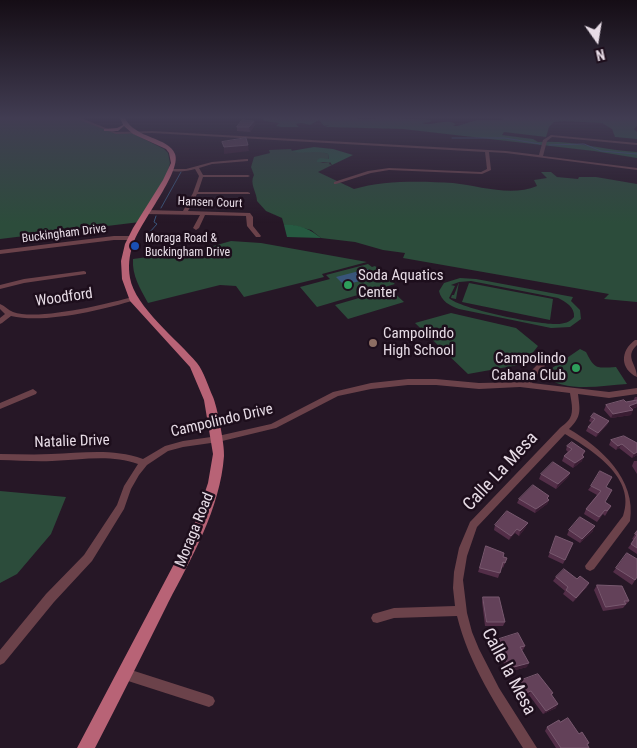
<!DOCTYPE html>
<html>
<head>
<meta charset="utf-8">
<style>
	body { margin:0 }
	#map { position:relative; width:637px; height:748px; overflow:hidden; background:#261726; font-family:"Roboto Condensed",sans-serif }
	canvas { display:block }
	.north { position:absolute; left:572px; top:15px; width:50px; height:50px; -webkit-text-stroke:4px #1d0e1c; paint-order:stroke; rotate:167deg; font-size:14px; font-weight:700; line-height:20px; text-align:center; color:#e7dce6 }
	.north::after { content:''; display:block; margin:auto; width:18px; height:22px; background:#e7dce6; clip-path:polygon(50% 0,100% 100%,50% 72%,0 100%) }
</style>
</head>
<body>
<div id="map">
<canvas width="637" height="748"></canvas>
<div class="north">N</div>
</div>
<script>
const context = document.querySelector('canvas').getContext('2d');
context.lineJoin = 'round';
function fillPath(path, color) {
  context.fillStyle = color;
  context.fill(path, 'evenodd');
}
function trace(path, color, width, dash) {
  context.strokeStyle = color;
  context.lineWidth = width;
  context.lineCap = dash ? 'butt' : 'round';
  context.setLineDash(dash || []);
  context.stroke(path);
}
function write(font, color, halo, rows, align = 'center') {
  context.font = font + ' "Roboto Condensed",sans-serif';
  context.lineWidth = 5;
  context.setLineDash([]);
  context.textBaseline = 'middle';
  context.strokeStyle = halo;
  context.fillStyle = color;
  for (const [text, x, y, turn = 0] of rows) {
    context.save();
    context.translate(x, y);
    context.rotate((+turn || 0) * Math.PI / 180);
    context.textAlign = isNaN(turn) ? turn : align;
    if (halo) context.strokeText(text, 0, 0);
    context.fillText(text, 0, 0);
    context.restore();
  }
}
const green = new Path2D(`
	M0,118H77L112,132L132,133L164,149L168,153L170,163L165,181L140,222L0,239Z
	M291,149L292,151L323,152L328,154L329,160L320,163L330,162L329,164L332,165L318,172L354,189C383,180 423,181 453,183C480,186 511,197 537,186L534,180L547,178L541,172H551L557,177L578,179L579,177H596L637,184V302L604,299L609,294L403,258L405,253L383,250L355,242L321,238L311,230L291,225H284L282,218L266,211L257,201C257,192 249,184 254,175L251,167L254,157L270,153L269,150Z
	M231,241L261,243L367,262L322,274L324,277L244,297L236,286L220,285L148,303C140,288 132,276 133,259L199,250Z
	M368,264L372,267L375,266L395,284L317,307L300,287L330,279L326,275Z
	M460,278L476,279L573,297L571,301L580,310L581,319L570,327L551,328L459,309C450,306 441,301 439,291L444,283ZM471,281L558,298C566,302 575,307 574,317C570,322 564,324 557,324C540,325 460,309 449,298L455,286L451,285L459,282L454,295H452L451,298L456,299L459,282Z
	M469,283L553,299L550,320L462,302Z
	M390,289L404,302L348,319L335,305Z
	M451,313L516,328L538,346L524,364L468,374L415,323Z
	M580,349L586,352C595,370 597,368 616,367L627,384C600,386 564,393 542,375Z
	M0,491L66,497L51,534L17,574L0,583Z`);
const forest = new Path2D(`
	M262,118H355C366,121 374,118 382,118C399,118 415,119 432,120L430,122L422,123C433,127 445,118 456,124L453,126H457L477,120H503L502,118H637V126L634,129L637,132V139L615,137L612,129L602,123L564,121L554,122L549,127L546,137L504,132L502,135L533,139L538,142C573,140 603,150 637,152V158L594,151L403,129L325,127L329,125L324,126L319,120L310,125L302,123L296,124L299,127H323H281L276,126L279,123L264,121Z
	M314,147L333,149L353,155L332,165L330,162H317V160L320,158L329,159L328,154C316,149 303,155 291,151Z
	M284,225C299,224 309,229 321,238L287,237Z`);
const water = new Path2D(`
	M367,269L376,277L344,285L336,277Z`);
const stream = new Path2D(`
	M452,138H505L540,144
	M549,145L584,144L601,151L637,154
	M161,208L181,172
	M149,233L157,224L154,222L156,216`);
const minor = new Path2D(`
	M75,118H81L116,132L152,131L506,151L539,155L543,140L551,135L637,143V145L552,137L547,141L543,156L637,168V170L506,153L489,152L491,170L482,174L389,170L371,173L336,184H334V182L368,171L389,168L481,172L487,169L485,152L152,133L116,134Z
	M246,159H248V161L212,164L199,168L203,175H248L250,176L248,177H203L198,192H248L250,193V194H197L188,211L250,213L253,217V226L261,236L260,237H256L247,226L246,216L205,215L199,228L196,230L193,228L200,215L146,214L143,212L146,210L183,211L193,193L199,176L195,169C187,171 177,173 169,170V169H186L212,162Z
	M114,236H130L133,238L130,240H114L0,254V250Z
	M84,271L86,272V274L24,283L0,289V285L24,279Z
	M133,297L136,299L135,300C102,310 44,324 11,316L2,323L0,324V318L5,314L0,309V304C5,306 8,310 13,312C38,321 106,304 133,297Z
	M635,340H637V345C624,357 637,364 637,377C620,369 620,351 635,340Z
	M538,364H544L545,366L534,378L532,383L609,392L637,388V394L609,398L578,394C580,411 582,416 569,429C600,447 637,479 630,521L594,569L590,571L586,569L585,566L623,516C637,478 592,450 565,434L477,527L467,556L463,580L467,613L472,632L479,649L499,688L537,748H523C497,706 469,665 457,616L394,618L377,623L373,622L371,618L373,614L394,608L455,606L453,588L454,572L459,548L470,522L559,429C562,426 568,422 570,418C574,411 571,400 570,393L520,387L479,389L436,385H408L371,389L338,396L276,428L218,442L183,447L168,451L147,465L139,475L131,489L124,509L92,561L54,602L4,663L0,665V650L46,594L84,555L117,505L124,486L138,464C110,454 81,460 52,461C34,462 17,460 0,460V454C17,454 34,455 51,454C83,453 112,448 143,459L165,446L183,441L218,436L271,424L333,392L371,383L408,379H436L479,383L525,382L527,375Z
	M33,389L37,392L36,394L0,409V403Z
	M125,668L209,695L213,697L215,701L213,705L209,707L125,680L121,678L119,674L121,670Z`);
const major = new Path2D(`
	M120,118H125C135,139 169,137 175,154C182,172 139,223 133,245C129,255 128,267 130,278C135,307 178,340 197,363C204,372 208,386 213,397C217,406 225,446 224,456C220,509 192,557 168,603C144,651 120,700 95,748H77L193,528L208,483L213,454L204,400L190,367L130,301L122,279L121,261L125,244L133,228L163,180L171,163L169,153L166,149L133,134L124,126L118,131H104V129L117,128L123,125Z`);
const wall = new Path2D(`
	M254,121L255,125L250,132L237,131V127Z
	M635,397H637V407L632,409L631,415L611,418L604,410L606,405L633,401Z
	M591,417L609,421L607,425L596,437L586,431L588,427L592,423L589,421Z
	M611,440L637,443V455L632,458L619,448L616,450L609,445Z
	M567,446L583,456L582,461L573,468L562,461L564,456L568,452L566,450Z
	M634,461H637V474L632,466Z
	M570,473L568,477L556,489L539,479L541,474Z
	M591,486L606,487L605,502L611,506L605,516L603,514L597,522L584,514L586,509L597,495L588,490Z
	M519,499H548L549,500L547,504L535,513L517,503Z
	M495,525L526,527L519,536L515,533L509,540L494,530Z
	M569,530L593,531L580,543L567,535Z
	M637,531V554L628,548L634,540L632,539Z
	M556,536L573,543L563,564L548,557Z
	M486,546L507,558L503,568L502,567L498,578L478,572Z
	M616,568L637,577L632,585L613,572Z
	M556,577L587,587L573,602L563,594L565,591L553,581Z
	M597,585L629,601L623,608L603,611L594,590Z
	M483,597L505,622L503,626H485L482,602Z
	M496,640L525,646L523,650H522L527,667L508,672L494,644Z
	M519,681L553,693L552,695L556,708L543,714L529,695L524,697L519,692L516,685Z
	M560,722L579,734L589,743L587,745L589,748H556L545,731L547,727Z`);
const shadedWall = new Path2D(`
	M254,121L255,125L250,132L249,127Z
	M248,145L249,151L224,154V147Z
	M637,403V407L627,410L629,406Z
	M633,410L631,415L611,418L613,414Z
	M609,421L607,425L596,437L598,433Z
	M622,444L619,448L616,450L618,446Z
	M585,451L582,461L573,468L575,463Z
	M637,452V455L632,458L634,454Z
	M570,473L568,477L556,489L558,484Z
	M549,496L547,501L549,500L547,504L535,513L536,509Z
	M528,523L526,527L519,536L520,531Z
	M595,526L593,531L580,543L582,539Z
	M517,529L515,533L509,540L511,536Z
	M589,583L587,587L573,602L576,598Z
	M529,663L527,667L508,672L510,668Z
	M531,691L529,695L524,697L526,693Z
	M558,704L556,708L543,714L546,711Z`);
const building = new Path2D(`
	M242,120L254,121L249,127H237Z
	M246,138L248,145L224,147L222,142Z
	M624,400L626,402L637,400V403L629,406L633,410L613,414L606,405Z
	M594,413L609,421L598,433L588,427L595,419L591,417Z
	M624,436L637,443V452L634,454L622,444L618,446L611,440Z
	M572,442L585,451L582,455L584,457L575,463L564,456L572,449L567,446Z
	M553,462L570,473L558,484L541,474Z
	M600,471L612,477L606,487L612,490L605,502L611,506L607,511L605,510L599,517L586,509L601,491L591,486Z
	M533,485L549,496L547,498L549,500L536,509L519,499Z
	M507,511L528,523L520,531L517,529L511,536L495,525Z
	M580,517L595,526L582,539L569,530Z
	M637,531V548L631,544L637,535L635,534Z
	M556,536L573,543L565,560L550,553Z
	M486,546L504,553L503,557L507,558L505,563L503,562L500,573L480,568Z
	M627,553L637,559V577L635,580L616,568Z
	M564,569L577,579L580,576L589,583L576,598L566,590L568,587L556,577Z
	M597,585L622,586L629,601H624L626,604L606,607Z
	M483,597H499L505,622H487Z
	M518,633L525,646L520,647L529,663L510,668L496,640Z
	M538,674L553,693L551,694L558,704L546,711L531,691L526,693L521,688L519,681Z
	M568,718L579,734L582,732L589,743L587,744L589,748H561L547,727L559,720L560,722Z`);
const markers = [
	[135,246,5,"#1a4fb4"],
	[348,285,5,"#2e9e5b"],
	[373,343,5,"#8d6e63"],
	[576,368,5,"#2e9e5b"]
];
const farStreetnames = [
	["Hansen Court",210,203,2],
	["Buckingham Drive",64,234,-7]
];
const farPoinames = [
	["Moraga Road &",145,239],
	["Buckingham Drive",145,253]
];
const poiNames = [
	["Soda Aquatics",358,276],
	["Center",358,293],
	["Campolindo",383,334],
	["High School",383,351],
	["Campolindo",566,359,"right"],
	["Cabana Club",566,376,"right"]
];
const streetNames = [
	["Woodford",64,298,-8],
	["Campolindo Drive",222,421,-13],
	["Natalie Drive",72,442,-2],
	["Moraga Road",195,530,-68]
];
const nearStreetnames = [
	["Calle La Mesa",501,472,-47],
	["Calle la Mesa",508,672,62]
];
fillPath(green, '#2c4c3b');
fillPath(forest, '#265a41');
fillPath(water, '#39557a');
trace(stream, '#39557a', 1);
fillPath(minor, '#6b424a');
fillPath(major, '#b86376');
fillPath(wall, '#532e48');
fillPath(shadedWall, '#3a1d33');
fillPath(building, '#634159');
trace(building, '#78596f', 1);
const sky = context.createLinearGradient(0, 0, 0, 223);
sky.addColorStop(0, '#150d15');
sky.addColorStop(0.53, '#413c52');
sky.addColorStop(1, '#413c5200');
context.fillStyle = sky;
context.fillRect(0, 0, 637, 223);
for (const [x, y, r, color] of markers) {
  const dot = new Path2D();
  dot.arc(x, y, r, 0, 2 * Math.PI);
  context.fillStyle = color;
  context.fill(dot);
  trace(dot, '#1d0e1c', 2);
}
write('12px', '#e7dce6', '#1d0e1c', farStreetnames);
write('12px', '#e7dce6', '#1d0e1c', farPoinames, 'left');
write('15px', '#e7dce6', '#1d0e1c', poiNames, 'left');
write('15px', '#e7dce6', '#1d0e1c', streetNames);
write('18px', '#e7dce6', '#1d0e1c', nearStreetnames);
</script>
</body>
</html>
